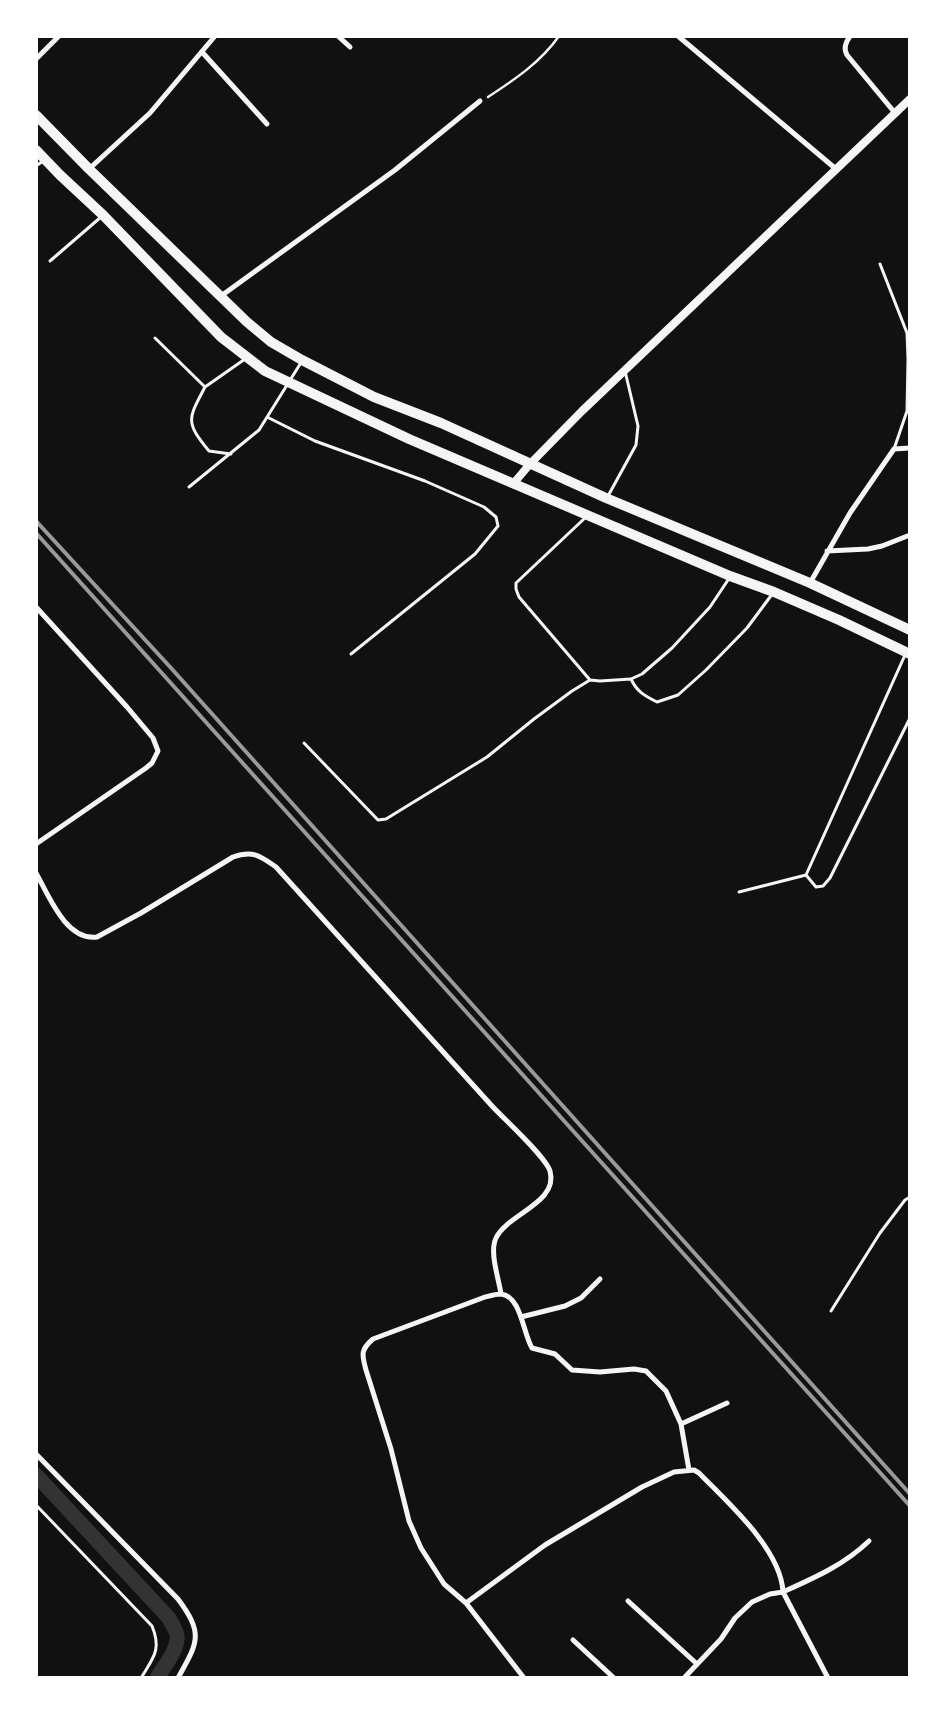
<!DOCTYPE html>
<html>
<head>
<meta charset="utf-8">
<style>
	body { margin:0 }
	#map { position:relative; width:946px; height:1714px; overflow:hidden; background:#111; font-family:"Nunito Sans",sans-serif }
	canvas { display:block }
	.frame { position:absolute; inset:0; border:38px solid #fff; pointer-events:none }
</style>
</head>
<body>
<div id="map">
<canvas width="946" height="1714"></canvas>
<div class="frame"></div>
</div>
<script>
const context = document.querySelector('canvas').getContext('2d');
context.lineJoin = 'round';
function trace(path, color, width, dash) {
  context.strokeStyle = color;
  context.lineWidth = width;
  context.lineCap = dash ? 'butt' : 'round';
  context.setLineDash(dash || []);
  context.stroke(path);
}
const canal = new Path2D(`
	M36,1475L168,1617C171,1622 176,1629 177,1635C179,1649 164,1666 157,1678`);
const path = new Path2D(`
	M488,97C514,80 541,62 559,36`);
const service = new Path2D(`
	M36,166L43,161
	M50,261L101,217
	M880,264L907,333L908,359L907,411
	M155,338L205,387L245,359
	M205,387C188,419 185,422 209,451L231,454
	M267,417L315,441L425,481L484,507L496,517L498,526L475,554L351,654
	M894,449L907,411L910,408
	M189,487L259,430L302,361
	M608,496L636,445L638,426L625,371
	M586,517L516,583V589L519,597L590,680
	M631,679C637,692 645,696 657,702L678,695L706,670L747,628L773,593
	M304,743L378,820L386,819L487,757L534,719L572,691L590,680L600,681L631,679L642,674L672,648L710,607L730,577
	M806,875L905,655
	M806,875L816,887L823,886L830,878L910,718
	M739,892L806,875
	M831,1311L880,1233L905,1200L910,1197
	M36,1505L152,1626C162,1650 153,1658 141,1678`);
const minor = new Path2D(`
	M338,36L350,47
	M678,36L836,169
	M850,36C846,42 843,48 847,55L895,113
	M202,52L267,124
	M36,59L59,36
	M89,169L150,113L215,36
	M221,296L395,170L480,101
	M827,551L868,549L882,546L910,535
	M810,583L850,513L894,449L910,448
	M36,607L127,707L153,738L158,751L152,763L146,768L36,844
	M36,873C49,896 66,941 97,937L141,913L233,857C253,850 260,856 276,867C348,947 420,1027 492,1106C505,1120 545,1156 550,1171C559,1203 507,1214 496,1238C489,1252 499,1279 501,1294
	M521,1317L565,1306L581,1298L600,1279
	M681,1424L727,1403
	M36,1454L178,1599C204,1634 198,1642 178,1678
	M628,1601L697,1664
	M466,1603L545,1545L642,1487L674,1472L694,1470L699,1473C727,1502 781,1549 783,1592C814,1578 844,1565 869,1541
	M573,1640L614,1678
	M524,1678L466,1603L444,1584L421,1548L409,1521L391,1449L366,1370C362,1355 360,1350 373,1339L485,1297C489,1296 496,1294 501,1294C521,1296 523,1333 532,1348L555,1354L572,1370L600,1372L634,1369L646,1371L666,1391L681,1424L689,1470
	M684,1678L721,1639L735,1618L752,1602L770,1594L783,1592L828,1678`);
const tertiary = new Path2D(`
	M513,484L530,464L582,411L910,99`);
const trunk = new Path2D(`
	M36,115L89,169L247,322L271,342L302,360L374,397L441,423L606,498L810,583L910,630
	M36,150L60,175L103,215L221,337L265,371L409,439L730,576L774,592L839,620L910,654`);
const rail = new Path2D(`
	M36,521L171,668L910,1494
	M36,533L910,1506`);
trace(canal, '#333', 15);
trace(path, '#f5f5f5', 2.5);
trace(service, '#f5f5f5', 3);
trace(minor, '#f5f5f5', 5);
trace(tertiary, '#f5f5f5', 8);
trace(trunk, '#f5f5f5', 10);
trace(rail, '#9a9a9a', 4);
</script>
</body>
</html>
